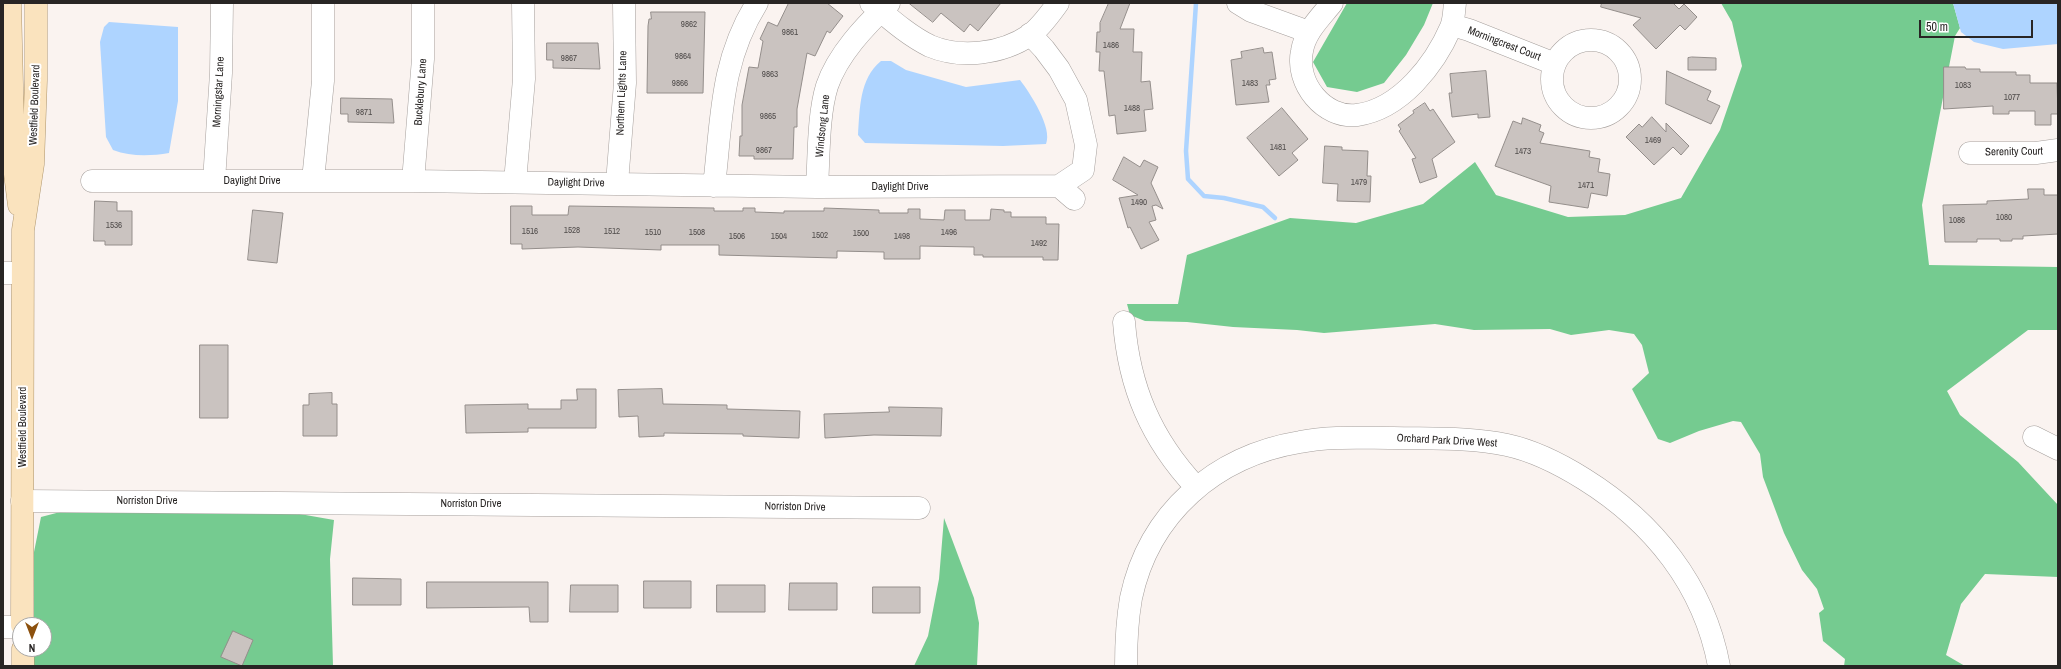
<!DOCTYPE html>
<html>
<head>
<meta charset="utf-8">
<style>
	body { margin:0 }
	#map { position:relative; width:2061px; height:669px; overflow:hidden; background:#faf3f0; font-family:"Archivo Narrow",sans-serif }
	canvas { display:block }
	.frame { position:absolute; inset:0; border:4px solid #282524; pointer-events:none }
	.north { position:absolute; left:12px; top:617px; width:40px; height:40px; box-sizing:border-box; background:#fff; border:1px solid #a9a8a7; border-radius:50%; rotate:180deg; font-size:11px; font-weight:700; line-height:16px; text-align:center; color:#282524 }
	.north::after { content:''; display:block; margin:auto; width:14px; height:18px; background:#8c510e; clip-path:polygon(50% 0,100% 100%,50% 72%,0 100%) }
	.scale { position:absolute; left:1919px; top:20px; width:114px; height:18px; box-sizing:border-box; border:2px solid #282524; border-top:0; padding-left:5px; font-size:12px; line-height:14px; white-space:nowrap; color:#282524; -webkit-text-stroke:3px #fff; paint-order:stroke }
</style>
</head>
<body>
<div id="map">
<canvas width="2061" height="669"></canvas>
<div class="frame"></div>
<div class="north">N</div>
<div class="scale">50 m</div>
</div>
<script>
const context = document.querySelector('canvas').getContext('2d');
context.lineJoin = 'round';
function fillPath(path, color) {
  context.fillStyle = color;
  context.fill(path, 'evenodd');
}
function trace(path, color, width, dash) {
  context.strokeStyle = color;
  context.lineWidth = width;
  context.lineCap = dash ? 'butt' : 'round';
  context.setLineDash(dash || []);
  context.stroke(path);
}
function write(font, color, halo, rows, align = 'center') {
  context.font = font + ' "Archivo Narrow",sans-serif';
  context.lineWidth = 4;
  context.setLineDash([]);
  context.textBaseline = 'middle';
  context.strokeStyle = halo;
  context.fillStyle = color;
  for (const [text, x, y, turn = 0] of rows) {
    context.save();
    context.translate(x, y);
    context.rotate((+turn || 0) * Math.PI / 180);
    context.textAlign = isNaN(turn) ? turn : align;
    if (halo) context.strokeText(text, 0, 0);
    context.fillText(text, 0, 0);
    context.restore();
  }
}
const forest = new Path2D(`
	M1347,3H1433L1424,25L1406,55L1384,83L1357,92L1327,87L1313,62Z
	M1721,3H1953L1960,28L1955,36L1922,205L1929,265L2058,267V330H2028L1947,391L1960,415L2018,462L2058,505V577L1985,574L1961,604L1946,655L1965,666H1844L1845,659L1823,641L1819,613L1824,609L1817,589L1802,570L1784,533L1763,477L1760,454L1741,422L1733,421L1699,431L1670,443L1658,439L1632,389L1649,373L1642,345L1634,334L1609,330L1571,335L1550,329L1474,330L1435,324L1324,333L1297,330L1233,327L1187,322L1145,321L1130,315L1127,304H1178L1187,255L1290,218L1356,223L1423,204L1475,162L1496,195L1568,217L1625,215L1681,198L1720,130L1742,66L1732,22Z
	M260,507L334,520L330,559L333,666H34V649H44V625H34V552L41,517L64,511Z
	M944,518L974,598L979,623L977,666H914L928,636L939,579Z`);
const water = new Path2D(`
	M1953,3H2058V44L2003,49L1974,42L1961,32Z
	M109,22L178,27V101L169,153C151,156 131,157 113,150L106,137L100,42L104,27Z
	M881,61H891L906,70L966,87L1020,80C1030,93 1053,128 1046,144L1003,146L865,143L858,135C860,109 859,79 881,61Z`);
const stream = new Path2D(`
	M1196,3L1186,151L1188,179L1204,196L1224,198L1263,207L1275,218`);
const building = new Path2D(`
	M789,3H827L843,16L830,33L827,31L815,56L807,53L797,109V127H794L793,159H754V156H739L740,136H742V105L749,67L758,68L763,41L760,39L768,22L777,26Z
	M909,3H1001L978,31L970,24L964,32L941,13L933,22Z
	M1109,3H1130L1120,29H1134L1133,52H1142L1141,82L1150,81L1153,109L1144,110L1146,131L1117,134L1115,115L1109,116L1104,71H1099L1100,52H1096L1097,32H1100V23Z
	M1602,3H1673L1679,9L1684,4L1697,17L1685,30L1680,25L1656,49L1633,25L1641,18L1601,7Z
	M651,12H705L703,93H647L648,26L649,19H651Z
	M547,43H598L600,69L553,68V60H547Z
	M1263,48L1264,53L1272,52L1276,79L1269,80L1270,85H1266L1269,102L1236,105L1231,60L1242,58L1241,52Z
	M1692,57L1716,58V70H1688V58Z
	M1944,67H1965L1966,69H1980V72H2016V75H2030V83H2057L2058,114H2051V125H2035V111H2009V114H1993V106L1944,109Z
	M1486,71L1490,117L1478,118V114L1452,117L1449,93H1452L1450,74Z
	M1667,71L1711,91L1707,100L1720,106L1711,124L1666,104Z
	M341,98L392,99L394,123L348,122V114H341Z
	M1425,103L1430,111L1433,109L1455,142L1432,159L1437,177L1420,183L1412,159L1416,158L1399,131L1401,129L1398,125L1414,113L1413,111Z
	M1282,108L1308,139L1292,153L1298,160L1279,176L1247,138Z
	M1652,117L1666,132V123L1689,146L1681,155L1673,147L1654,165L1626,137L1639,124L1642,127Z
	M1523,118L1541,125L1539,131L1544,133L1540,143L1590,151L1589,157L1600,159L1598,172L1610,174L1607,196L1591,193L1588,208L1549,202L1551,186L1495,166L1513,121L1521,124Z
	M1325,146L1342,147V150L1368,151L1367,176H1371L1370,202L1337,201L1338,184L1323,183Z
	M1124,157L1140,167L1144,160L1158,167L1151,183L1163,209L1156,205L1152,206L1156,220L1149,222L1159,240L1141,249L1130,227L1128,228L1119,198L1138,195L1113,180Z
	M2028,189H2044V195H2058V234L2023,236V239H2012V241H2000V239H1977V242H1945L1943,205L1987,204V201L2028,199Z
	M95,201L117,202V211H132V245H105V241H94Z
	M511,206H532V215H568L569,206L714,208V211H743V208H755V212L784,213V211H824V208L879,210V213H908V209H920V219L944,220L945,210H965V220H990L991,209L1004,210V212H1011V217H1046V224H1059L1058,260H1043V257H983V255H974V247L920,246V259H884V252L837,251V258L719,255V245H661V250L578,247L522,249V244H511Z
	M253,210L283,213L277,263L248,260Z
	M200,345H228V418H200Z
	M577,389H596V428H528V432L466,433L465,405L528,404V409H561V400H577Z
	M662,389L663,404L727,405V409L800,411L799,438L743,436V434L664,433V436L639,437L638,416L619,417L618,390Z
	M332,393V404H337V436H303V405H309V394Z
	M889,407L942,408L941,436L874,435L825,438L824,414L889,412Z
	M353,578L401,579V605H353Z
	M644,581H691V608H644Z
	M427,582H548V622H530L529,607L427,608Z
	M790,583H837V610H789Z
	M571,585H618V612H570Z
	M717,585H765V612H717Z
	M873,587H920V613H873Z
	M233,631L253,640L242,666L221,657Z`);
const minor = new Path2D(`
	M871,3C889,18 909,36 930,46C961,59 1002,54 1030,35C1041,27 1050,14 1058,3
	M1238,3L1251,11L1309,32
	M1332,3C1320,18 1305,32 1302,51C1295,83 1324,119 1357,115C1401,109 1435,64 1451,27C1454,20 1454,11 1455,3
	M1452,25L1469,30L1555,64
	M1552 79a39 39 0 1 1 78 0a39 39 0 1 1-78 0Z
	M1970,153H2036L2058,150
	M313,180L323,81V3
	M92,181H413L817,187L1059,186L1083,170L1086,145L1076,100L1059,69L1044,49L1030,34
	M214,181L221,73L222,3
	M413,181L423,59V3
	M515,182L524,79L523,3
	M617,183L625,83L624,3
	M714,186C722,119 720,62 757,3
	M1059,186L1074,199
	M817,187C819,156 818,115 827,86C838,54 865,26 889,3
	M3,273H22
	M1124,322C1129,387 1151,439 1196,487
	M2034,437L2058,449
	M22,501L919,508
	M3,627H20
	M1126,666C1126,643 1127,621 1131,598C1149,513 1215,456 1300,442C1330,436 1362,438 1393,438C1430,439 1470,437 1507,445C1535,451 1560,464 1584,479C1653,522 1704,585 1719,666`);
const major = new Path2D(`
	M10,3L14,166L19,205
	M22,625L23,230L33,164L36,80V3
	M23,649V666`);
const numberNames = [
	["9862",689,25],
	["9861",790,33],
	["1486",1111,46],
	["9864",683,57],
	["9867",569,59],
	["9863",770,75],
	["9866",680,84],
	["1483",1250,84],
	["1083",1963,86],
	["1077",2012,98],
	["1488",1132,109],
	["9871",364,113],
	["9865",768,117],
	["1469",1653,141],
	["1481",1278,148],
	["9867",764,151],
	["1473",1523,152],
	["1479",1359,183],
	["1471",1586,186],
	["1490",1139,203],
	["1080",2004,218],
	["1086",1957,221],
	["1536",114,226],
	["1528",572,231],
	["1516",530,232],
	["1512",612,232],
	["1510",653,233],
	["1508",697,233],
	["1496",949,233],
	["1500",861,234],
	["1502",820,236],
	["1506",737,237],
	["1504",779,237],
	["1498",902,237],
	["1492",1039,244]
];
const streetNames = [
	["Morningcrest Court",1504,44,21],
	["Morningstar Lane",219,92,-87],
	["Bucklebury Lane",421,92,-86],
	["Northern Lights Lane",622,93,-88],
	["Westfield Boulevard",35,105,-88],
	["Windsong Lane",823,126,-84],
	["Serenity Court",2014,152,-1],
	["Daylight Drive",252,181],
	["Daylight Drive",576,183,1],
	["Daylight Drive",900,187],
	["Westfield Boulevard",23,427,-90],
	["Orchard Park Drive West",1447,441,3],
	["Norriston Drive",147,501],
	["Norriston Drive",471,504],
	["Norriston Drive",795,507,1]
];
fillPath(forest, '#75cb90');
fillPath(water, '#aed4ff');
trace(stream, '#aed4ff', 4.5);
fillPath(building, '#cac3c0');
trace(building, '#948e8b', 1);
trace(minor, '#a59f9c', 23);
trace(major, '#ae956c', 23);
trace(minor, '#fff', 22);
trace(major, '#fae3be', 22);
write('9px', '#504c4b', null, numberNames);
write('11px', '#282524', '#fff', streetNames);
</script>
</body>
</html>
